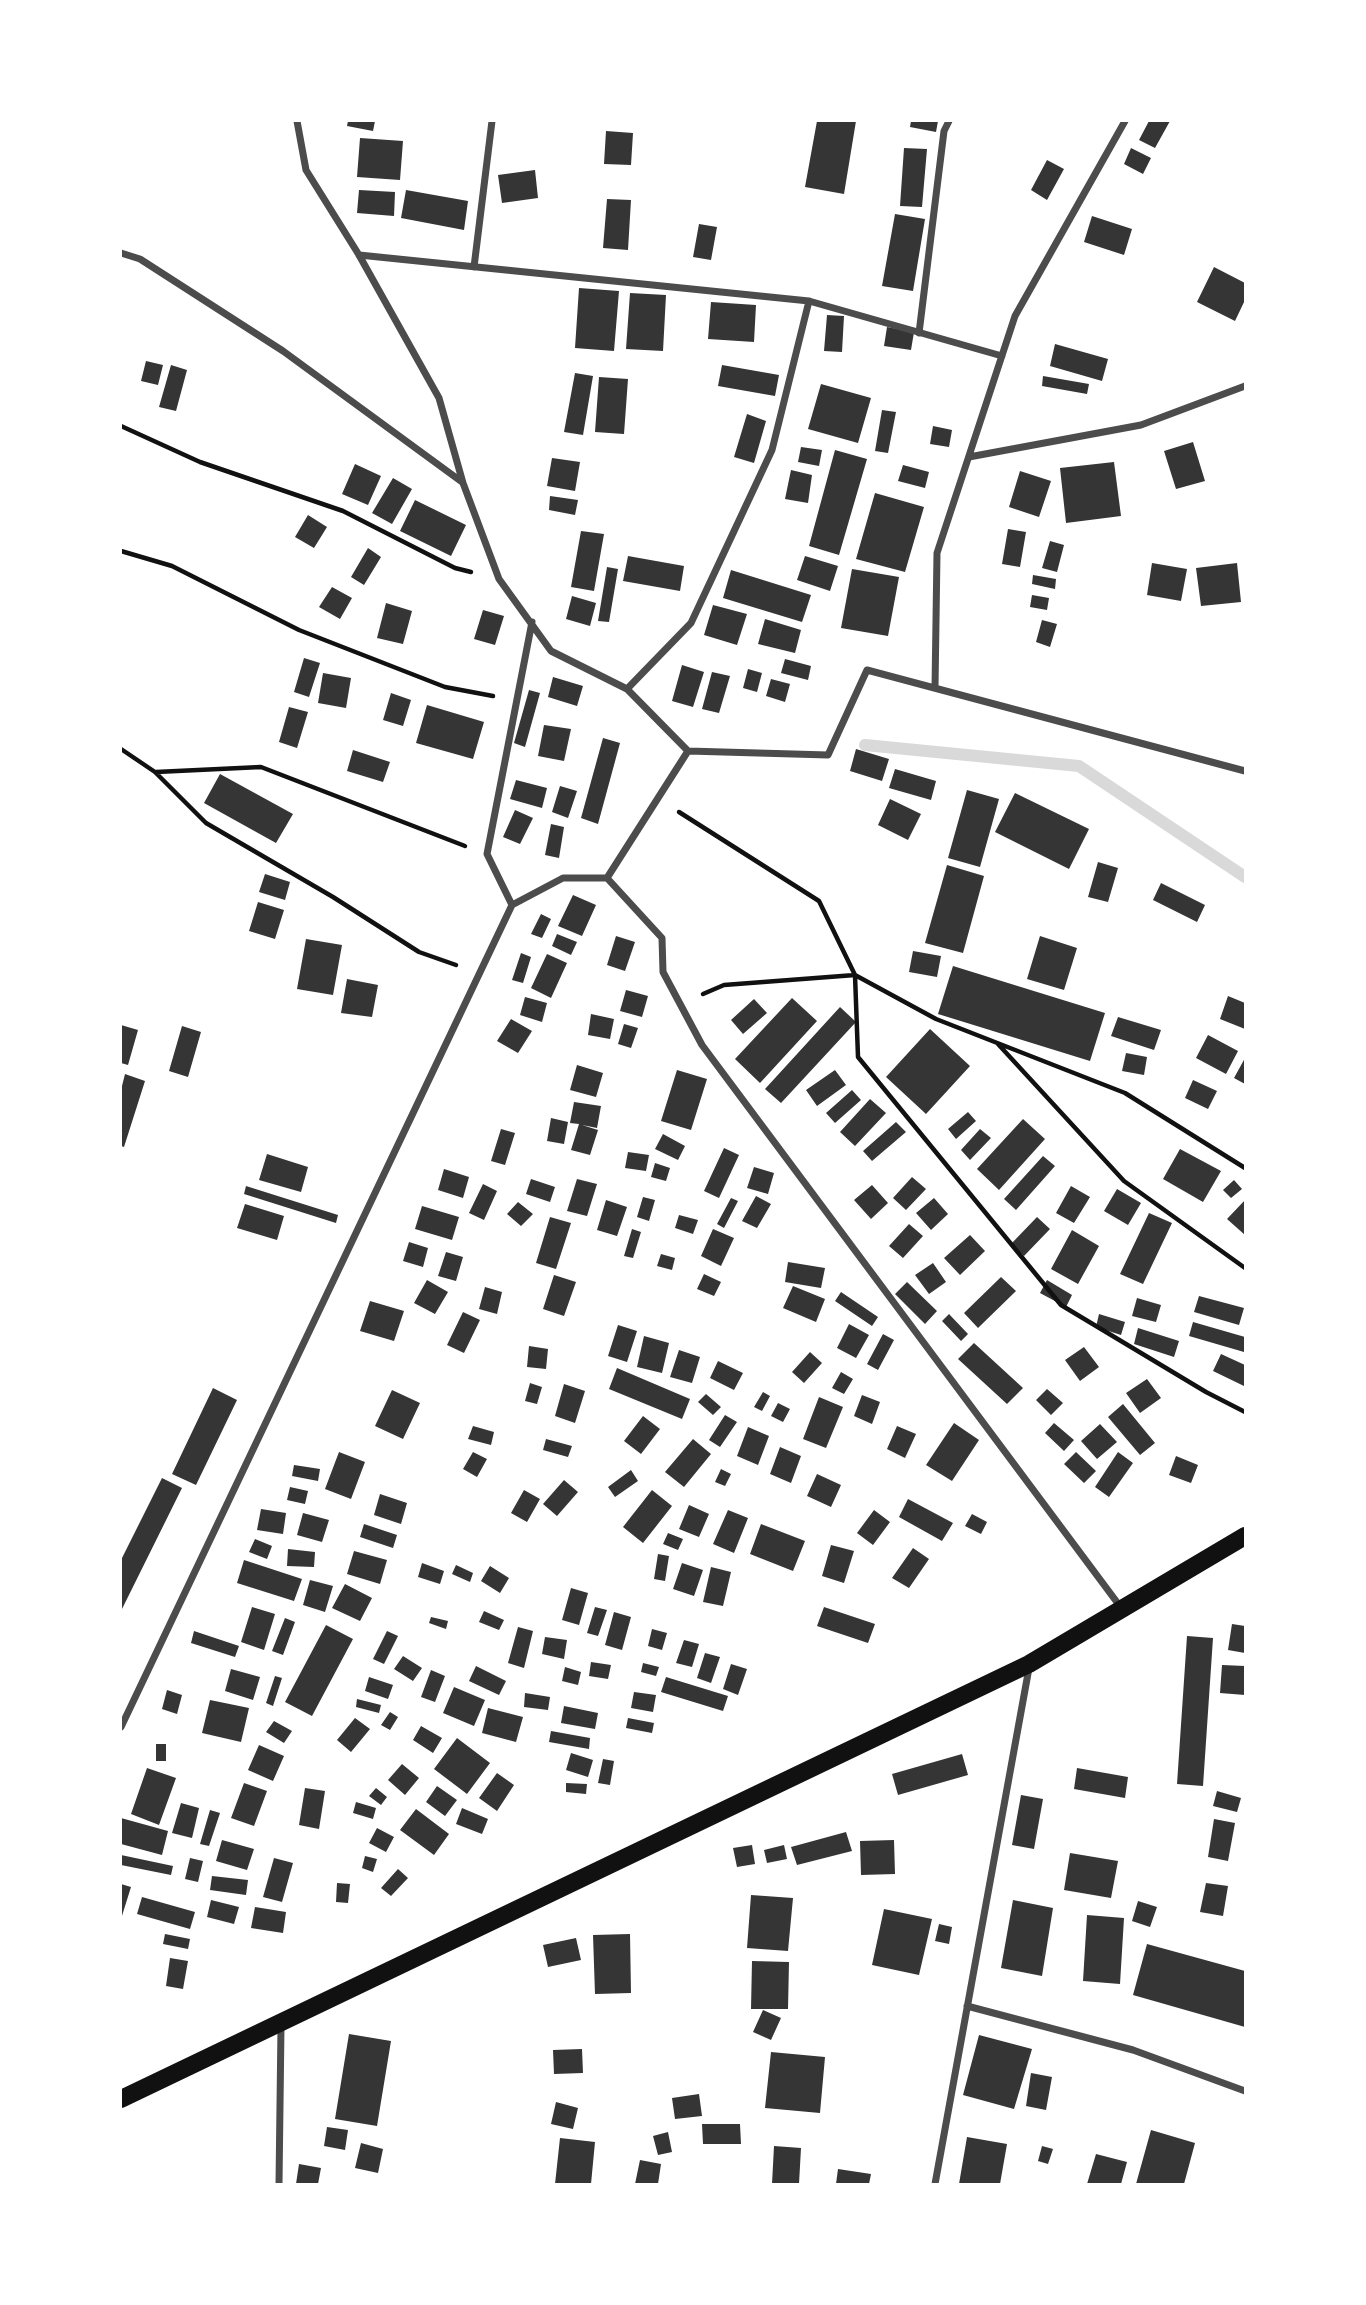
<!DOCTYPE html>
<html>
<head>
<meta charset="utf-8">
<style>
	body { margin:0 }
	#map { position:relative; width:1366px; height:2305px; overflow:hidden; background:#fff; font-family:Quicksand,sans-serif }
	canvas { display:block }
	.frame { position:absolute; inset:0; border:122px solid #fff; pointer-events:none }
</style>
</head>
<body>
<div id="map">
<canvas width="1366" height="2305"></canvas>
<div class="frame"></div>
</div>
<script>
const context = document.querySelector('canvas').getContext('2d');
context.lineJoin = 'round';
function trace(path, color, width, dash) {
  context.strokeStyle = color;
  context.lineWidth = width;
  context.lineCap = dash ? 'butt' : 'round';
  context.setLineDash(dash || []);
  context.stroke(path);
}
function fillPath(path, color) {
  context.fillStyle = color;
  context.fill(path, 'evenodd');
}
const stream = new Path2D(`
	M865,745L1079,766L1245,877`);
const building = new Path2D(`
	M348,121H375L373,131L347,126Z
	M817,121H856L844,194L805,187Z
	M911,121H938L936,132L910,127Z
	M1149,121H1170L1155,148L1139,140Z
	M606,131L633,133L631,165L604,164Z
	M360,138L403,141L400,180L357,177Z
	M904,148L927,149L922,207L900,206Z
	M1131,148L1151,158L1143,174L1124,164Z
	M1047,160L1064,169L1047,200L1031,190Z
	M535,170L538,198L502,203L498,175Z
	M359,190L395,192L394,216L357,213Z
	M406,190L468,201L464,230L401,218Z
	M607,199L631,200L628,250L603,248Z
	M895,214L925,219L913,291L882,286Z
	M1092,216L1132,229L1124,255L1084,242Z
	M699,224L717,227L711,260L693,257Z
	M1214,267L1245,283V300L1235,321L1197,302Z
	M579,288L619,291L614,351L575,348Z
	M630,293L666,295L663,351L626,349Z
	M711,302L756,305L754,342L708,339Z
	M827,315L844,316L842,352L824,351Z
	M887,327L914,332L911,350L884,346Z
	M1055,344L1108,359L1102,381L1050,366Z
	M146,361L163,365L158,385L141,381Z
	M171,365L187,370L176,411L159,407Z
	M722,365L779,375L775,396L718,386Z
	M575,373L593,376L583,435L564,432Z
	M1043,376L1089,384L1087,394L1042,386Z
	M599,377L628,379L624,434L595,432Z
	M821,384L871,398L858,443L808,429Z
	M882,410L896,412L888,453L875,451Z
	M747,414L766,421L754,463L734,457Z
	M933,426L952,430L949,447L930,444Z
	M1193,442L1205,481L1176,489L1164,451Z
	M801,447L822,450L819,466L798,462Z
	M835,450L867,459L839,555L809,546Z
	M552,458L580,462L575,491L547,486Z
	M1114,462L1121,516L1066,523L1060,468Z
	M355,464L381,476L368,505L342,494Z
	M903,465L929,472L925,488L898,481Z
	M791,470L812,475L808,503L785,499Z
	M1020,471L1051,481L1039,517L1009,507Z
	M393,478L412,489L392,524L372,513Z
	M875,493L924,507L905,572L856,559Z
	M550,496L578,500L575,515L549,510Z
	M415,500L466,525L451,556L400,531Z
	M308,515L327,527L314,548L295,537Z
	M1008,529L1026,532L1020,567L1002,564Z
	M581,531L604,534L594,591L571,587Z
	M1050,541L1064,545L1057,572L1042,568Z
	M368,548L381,557L364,585L351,577Z
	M628,556L684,566L680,591L623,581Z
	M805,556L838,566L830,591L797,580Z
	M1152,563L1187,569L1181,601L1147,595Z
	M1237,563L1241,602L1201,606L1196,568Z
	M607,567L618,569L609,622L598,621Z
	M852,569L899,577L888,636L841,628Z
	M731,570L811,595L802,622L723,598Z
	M1033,575L1056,579L1055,589L1032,584Z
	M332,587L352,598L340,619L319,607Z
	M1032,595L1049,598L1047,610L1030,607Z
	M572,596L596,603L590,626L566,619Z
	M386,603L412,611L403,644L377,638Z
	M713,605L747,614L737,645L704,635Z
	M483,610L504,616L495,645L474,639Z
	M765,619L801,630L795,653L758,644Z
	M1042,620L1057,624L1050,647L1036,642Z
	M304,658L320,663L309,697L294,692Z
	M785,659L811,666L808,680L781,673Z
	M682,665L704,672L693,707L672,701Z
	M748,669L762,673L757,692L743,688Z
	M712,672L730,676L719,713L702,709Z
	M323,673L351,678L346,708L318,703Z
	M553,677L583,686L577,706L548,697Z
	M771,679L790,684L785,702L766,696Z
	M529,690L540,693L525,747L514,743Z
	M391,693L411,700L403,726L383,720Z
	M427,705L484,722L473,759L416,743Z
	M289,707L308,712L297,748L279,742Z
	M544,725L571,729L564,761L538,756Z
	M603,738L620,743L598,824L581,818Z
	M856,749L889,759L882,781L850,771Z
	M353,750L390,762L383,782L347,771Z
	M895,769L936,781L931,800L889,788Z
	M220,774L293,814L276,843L204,803Z
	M516,780L547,788L542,808L510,799Z
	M560,786L577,791L568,818L552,812Z
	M967,790L999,799L980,867L948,858Z
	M1015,793L1089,829L1069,869L995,832Z
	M890,799L921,814L908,840L878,825Z
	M515,810L533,818L520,844L503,837Z
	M551,824L564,827L559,858L545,855Z
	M1098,862L1118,868L1108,902L1088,897Z
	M947,865L984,876L963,953L925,943Z
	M265,874L290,882L285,900L259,892Z
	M1161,883L1205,905L1197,922L1153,900Z
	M573,895L596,905L582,936L558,926Z
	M258,902L284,910L275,939L249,931Z
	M541,914L551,919L542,938L531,934Z
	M557,934L577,942L571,955L552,946Z
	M616,936L635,942L625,971L607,965Z
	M1040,936L1077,948L1064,990L1027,979Z
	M306,939L342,945L333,995L297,989Z
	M913,951L941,956L937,977L909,972Z
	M521,953L531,957L523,983L512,980Z
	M547,954L567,963L551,998L531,988Z
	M953,966L1105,1013L1090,1061L938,1014Z
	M347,979L378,985L372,1017L341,1013Z
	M626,990L648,996L642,1017L620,1011Z
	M1228,996L1245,1003V1029L1220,1019Z
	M525,997L547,1003L542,1022L520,1015Z
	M792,998L817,1021L760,1083L735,1059Z
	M754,999L767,1013L743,1034L731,1020Z
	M840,1007L856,1022L781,1103L765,1089Z
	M591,1014L614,1019L610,1039L588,1035Z
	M1118,1017L1161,1030L1154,1050L1111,1036Z
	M511,1019L532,1031L518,1053L497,1041Z
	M624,1024L638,1028L631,1048L618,1044Z
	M121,1025L138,1030L128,1065L121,1063Z
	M182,1026L201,1032L188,1077L169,1071Z
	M930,1029L970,1066L926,1114L886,1077Z
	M1208,1035L1238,1051L1226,1074L1196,1058Z
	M1126,1053L1147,1057L1144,1075L1122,1071Z
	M1245,1058V1084L1234,1078Z
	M577,1065L603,1073L596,1097L570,1090Z
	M677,1070L707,1079L691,1130L661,1121Z
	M835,1070L846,1085L817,1106L806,1090Z
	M125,1074L145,1081L124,1147L121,1146V1090Z
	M1193,1080L1217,1091L1208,1109L1185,1098Z
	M852,1090L861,1100L835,1123L826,1113Z
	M870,1099L886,1113L855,1146L840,1132Z
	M574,1102L601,1106L597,1128L582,1125L598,1130L590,1155L571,1150L579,1124L570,1123Z
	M968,1112L976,1121L956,1139L948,1129Z
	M551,1118L568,1122L564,1144L547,1141Z
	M1023,1119L1045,1139L999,1190L977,1169Z
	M896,1122L906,1132L872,1161L863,1151Z
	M501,1129L515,1133L505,1165L491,1161Z
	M980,1129L991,1138L970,1160L961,1150Z
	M663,1134L685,1146L678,1160L655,1149Z
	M724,1148L739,1155L719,1198L704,1191Z
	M1180,1149L1221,1171L1203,1202L1163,1179Z
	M628,1152L649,1155L646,1171L625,1168Z
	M267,1154L308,1167L301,1192L259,1180Z
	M1043,1156L1055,1166L1016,1210L1004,1199Z
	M655,1163L670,1168L666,1181L651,1177Z
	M754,1167L774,1173L768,1194L747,1188Z
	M444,1169L469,1177L463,1198L438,1190Z
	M912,1177L926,1189L906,1210L893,1198Z
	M531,1179L555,1187L550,1202L526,1194Z
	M577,1179L597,1184L587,1216L567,1211Z
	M1234,1180L1242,1189L1231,1198L1223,1190Z
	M483,1184L497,1191L484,1220L469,1213Z
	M872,1185L888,1203L871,1219L854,1200Z
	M246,1186L338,1215L336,1223L244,1194Z
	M1071,1186L1090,1197L1074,1223L1056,1213Z
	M1117,1189L1141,1203L1128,1225L1104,1211Z
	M756,1196L771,1204L757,1228L742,1221Z
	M643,1197L655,1200L649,1221L637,1217Z
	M731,1198L738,1201L724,1228L717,1224Z
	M934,1198L948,1214L931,1230L916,1213Z
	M606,1200L627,1207L617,1236L597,1230Z
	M1245,1200V1235L1227,1219Z
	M518,1202L533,1214L521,1226L507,1214Z
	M245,1204L284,1216L277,1240L237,1228Z
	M422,1206L459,1217L452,1240L415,1229Z
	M1149,1213L1172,1223L1143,1284L1120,1274Z
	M679,1215L698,1220L693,1234L675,1228Z
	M550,1217L571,1223L556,1269L536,1263Z
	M1037,1217L1050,1229L1024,1256L1011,1244Z
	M909,1224L923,1236L903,1258L889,1246Z
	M632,1229L641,1232L633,1258L624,1256Z
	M713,1229L734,1238L721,1266L701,1256Z
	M1072,1230L1099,1246L1078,1284L1051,1269Z
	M970,1235L985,1251L960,1275L944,1258Z
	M409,1242L428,1248L423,1267L403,1261Z
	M446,1252L463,1257L456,1281L438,1276Z
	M661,1254L675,1258L672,1270L657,1266Z
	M788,1262L825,1268L821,1288L785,1282Z
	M933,1263L946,1282L929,1294L915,1275Z
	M704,1274L721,1282L714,1296L697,1289Z
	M554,1275L576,1282L564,1316L543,1309Z
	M1001,1277L1016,1291L978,1328L964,1313Z
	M427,1280L448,1292L435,1314L414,1303Z
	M1047,1280L1072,1295L1066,1307L1040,1293Z
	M907,1282L937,1311L925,1324L895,1294Z
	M793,1286L825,1299L816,1322L783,1308Z
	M485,1287L502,1292L497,1314L479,1309Z
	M841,1292L878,1317L872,1326L835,1301Z
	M1199,1296L1244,1308L1239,1325L1194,1312Z
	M1137,1298L1161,1305L1156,1322L1132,1316Z
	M370,1301L404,1311L394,1341L360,1331Z
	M463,1312L480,1320L464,1353L447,1345Z
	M949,1314L968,1334L961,1341L942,1321Z
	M1099,1314L1125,1322L1121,1335L1096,1327Z
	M1193,1322L1245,1337L1244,1352L1189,1336Z
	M849,1324L869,1335L856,1358L837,1348Z
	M618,1325L637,1331L627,1362L608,1356Z
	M1138,1328L1179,1341L1174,1357L1134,1344Z
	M883,1334L894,1340L878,1370L867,1364Z
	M644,1336L669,1343L662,1373L637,1367Z
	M974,1343L1023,1388L1007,1404L958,1359Z
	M529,1346L548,1349L546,1369L527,1367Z
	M1084,1347L1099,1367L1080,1381L1065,1360Z
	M679,1350L700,1357L692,1383L670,1377Z
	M810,1352L822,1363L804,1383L792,1372Z
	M1221,1354L1245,1365L1244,1386L1213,1371Z
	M718,1361L743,1373L734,1390L710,1378Z
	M617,1368L690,1399L682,1419L609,1389Z
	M841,1372L853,1379L844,1394L832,1388Z
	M1147,1379L1161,1398L1140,1413L1126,1393Z
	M530,1383L542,1387L537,1404L525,1401Z
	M564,1384L585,1391L575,1423L555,1416Z
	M213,1388L237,1400L196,1485L172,1474Z
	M1047,1389L1063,1403L1051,1415L1036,1400Z
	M392,1390L420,1403L403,1439L375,1426Z
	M763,1392L770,1396L762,1411L754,1407Z
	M706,1394L721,1407L713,1415L698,1402Z
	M862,1395L880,1402L872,1424L854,1416Z
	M819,1397L843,1407L826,1448L803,1439Z
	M778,1403L790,1409L783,1422L771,1416Z
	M1123,1404L1155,1443L1140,1455L1108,1417Z
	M725,1415L737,1422L720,1447L709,1440Z
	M643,1416L660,1429L641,1454L624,1441Z
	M954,1423L979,1440L952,1481L926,1465Z
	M1054,1423L1074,1440L1064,1451L1045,1433Z
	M1100,1424L1117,1442L1097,1459L1081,1441Z
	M473,1426L494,1432L491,1445L468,1439Z
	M897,1426L916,1434L905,1458L887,1449Z
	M748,1427L769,1436L758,1465L737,1456Z
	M546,1439L572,1446L568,1457L543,1450Z
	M693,1439L711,1454L684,1487L665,1472Z
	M780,1447L801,1456L791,1483L770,1474Z
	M339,1452L365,1462L351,1499L325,1489Z
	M473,1452L487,1459L477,1477L463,1469Z
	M1076,1452L1096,1471L1084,1483L1064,1464Z
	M1118,1452L1133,1463L1109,1497L1095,1487Z
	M1176,1456L1198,1465L1191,1483L1169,1475Z
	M294,1465L320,1469L318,1481L292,1476Z
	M721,1469L731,1474L725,1486L715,1482Z
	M631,1470L638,1481L615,1497L608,1487Z
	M817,1474L841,1485L831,1507L807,1496Z
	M162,1478L182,1488L121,1611V1560Z
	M564,1480L578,1492L557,1516L543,1504Z
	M290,1487L308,1491L305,1504L287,1500Z
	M524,1490L540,1499L527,1522L511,1513Z
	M652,1490L672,1506L643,1543L623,1527Z
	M380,1494L407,1503L401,1524L374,1515Z
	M908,1499L953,1523L942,1541L899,1517Z
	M689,1505L709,1514L699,1537L679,1529Z
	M261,1509L286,1513L283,1534L257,1530Z
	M728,1510L748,1518L734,1553L713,1544Z
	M874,1510L890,1522L873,1545L857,1533Z
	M303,1513L329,1520L322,1542L297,1535Z
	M972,1514L987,1522L981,1534L965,1526Z
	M364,1524L397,1535L393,1548L360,1537Z
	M761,1524L805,1541L793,1571L750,1554Z
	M668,1533L683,1539L678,1550L663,1544Z
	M255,1539L272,1546L267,1559L249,1552Z
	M831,1545L854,1551L844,1583L822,1576Z
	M913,1548L929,1559L909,1588L892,1578Z
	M288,1549L315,1552L314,1567L287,1566Z
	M354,1551L387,1560L380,1584L347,1574Z
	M658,1554L669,1556L665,1581L654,1579Z
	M244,1560L302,1579L294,1601L237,1583Z
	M422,1563L444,1571L440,1584L418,1577Z
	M682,1563L703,1570L694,1596L673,1589Z
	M456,1565L473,1573L470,1582L452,1574Z
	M490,1566L509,1578L500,1593L481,1581Z
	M711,1567L731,1572L723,1606L703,1602Z
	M310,1580L333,1586L325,1612L303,1605Z
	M345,1584L372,1598L360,1621L332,1608Z
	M571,1588L588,1593L579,1625L562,1620Z
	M252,1607L275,1614L264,1650L241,1642Z
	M595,1607L607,1610L598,1636L587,1633Z
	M824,1607L875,1624L868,1643L817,1626Z
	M484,1611L504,1620L499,1630L479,1622Z
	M614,1612L631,1617L622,1650L605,1645Z
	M431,1617L448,1621L446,1629L429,1623Z
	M285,1618L295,1622L283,1655L272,1651Z
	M1232,1624L1245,1626V1653L1228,1650Z
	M326,1625L353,1639L312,1716L285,1702Z
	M518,1627L533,1631L524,1668L508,1663Z
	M652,1629L667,1633L662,1650L648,1646Z
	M194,1631L239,1646L235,1657L191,1643Z
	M387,1631L398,1636L384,1664L373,1659Z
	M1187,1636L1213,1638L1203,1786L1177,1784Z
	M545,1637L567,1640L564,1659L542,1654Z
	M684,1640L699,1644L692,1667L676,1663Z
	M705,1653L720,1657L711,1683L697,1678Z
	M403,1656L422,1668L413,1681L394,1669Z
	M591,1662L611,1665L608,1679L589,1676Z
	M643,1663L659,1667L656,1676L641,1672Z
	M731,1664L747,1669L738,1695L723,1689Z
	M1222,1665L1245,1666V1695L1220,1693Z
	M476,1666L506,1681L499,1695L469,1681Z
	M565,1667L581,1672L578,1685L562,1681Z
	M231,1669L260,1677L253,1700L225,1691Z
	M431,1670L445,1676L435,1702L421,1697Z
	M275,1676L282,1678L273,1706L266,1703Z
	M369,1677L393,1685L388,1699L365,1691Z
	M666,1677L728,1696L723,1711L661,1692Z
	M454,1687L485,1700L474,1726L443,1713Z
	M167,1690L182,1695L177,1714L162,1709Z
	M634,1692L656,1695L653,1712L631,1708Z
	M525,1693L550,1697L548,1710L524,1707Z
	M357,1699L381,1705L379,1713L356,1707Z
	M210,1700L249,1708L241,1742L202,1733Z
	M564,1706L598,1713L595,1729L561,1723Z
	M488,1708L523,1717L516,1742L482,1733Z
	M390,1712L398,1717L390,1730L381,1725Z
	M355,1718L370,1729L351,1752L337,1740Z
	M628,1718L654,1723L652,1733L626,1728Z
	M274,1721L292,1731L284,1743L266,1732Z
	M421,1726L442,1738L433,1753L413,1740Z
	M551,1731L590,1738L589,1749L549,1742Z
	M457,1738L490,1763L467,1794L434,1769Z
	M156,1744H166V1761H156Z
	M259,1745L284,1756L273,1781L248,1770Z
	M571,1753L593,1760L588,1777L566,1770Z
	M962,1754L968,1775L898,1795L892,1774Z
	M603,1759L614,1761L610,1785L598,1783Z
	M402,1764L419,1778L405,1795L388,1780Z
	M147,1768L176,1778L159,1825L131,1814Z
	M1077,1768L1128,1777L1125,1798L1074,1789Z
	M497,1773L514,1785L497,1811L479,1798Z
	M244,1783L267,1791L254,1826L231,1818Z
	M566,1783L587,1784L586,1794L566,1792Z
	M437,1786L457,1800L445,1816L426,1802Z
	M305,1788L325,1791L319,1829L299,1825Z
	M376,1788L387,1797L381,1805L369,1796Z
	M1217,1791L1241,1798L1237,1812L1213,1806Z
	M1021,1795L1043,1799L1034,1849L1012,1845Z
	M356,1802L376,1808L373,1819L353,1813Z
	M181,1803L199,1808L192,1838L172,1833Z
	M462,1808L488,1819L482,1834L456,1824Z
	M416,1809L449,1834L434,1855L400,1830Z
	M210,1810L220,1813L209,1846L200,1844Z
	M121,1818L168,1831L162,1855L121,1844Z
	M1214,1819L1235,1823L1228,1861L1208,1857Z
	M377,1828L394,1837L386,1852L369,1843Z
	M846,1832L852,1851L797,1865L791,1847Z
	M222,1840L254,1849L247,1870L216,1861Z
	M894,1840L895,1874L861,1875L860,1841Z
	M752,1845L755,1864L737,1867L733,1848Z
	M784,1845L787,1859L767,1863L764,1850Z
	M1070,1853L1118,1861L1111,1898L1064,1890Z
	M121,1855L173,1866L171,1875L121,1865Z
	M365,1856L377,1859L373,1872L362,1868Z
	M190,1858L203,1861L198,1882L185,1879Z
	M274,1858L293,1863L282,1902L263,1897Z
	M398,1869L408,1878L391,1896L381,1888Z
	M212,1876L248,1880L246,1895L210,1890Z
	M337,1883L350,1884L348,1903L336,1902Z
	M1206,1883L1228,1886L1223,1916L1200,1912Z
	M121,1884L131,1887L121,1919Z
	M751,1895L793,1898L788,1951L747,1948Z
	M142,1897L195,1912L190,1929L137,1914Z
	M211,1900L239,1907L234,1924L207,1917Z
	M1013,1900L1053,1908L1042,1976L1001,1968Z
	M1138,1901L1157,1907L1150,1927L1132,1921Z
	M255,1907L286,1912L283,1933L251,1928Z
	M884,1909L932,1919L919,1975L872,1965Z
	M1087,1915L1124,1918L1120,1984L1083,1981Z
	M939,1924L952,1927L949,1944L935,1941Z
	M165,1934L190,1939L188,1949L163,1944Z
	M630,1934L631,1993L595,1994L593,1935Z
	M576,1938L581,1960L548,1967L543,1945Z
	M1147,1944L1245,1971V2027L1133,1995Z
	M170,1958L188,1961L183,1989L166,1986Z
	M752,1961L789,1962L788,2009H751Z
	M763,2010L781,2018L771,2040L753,2032Z
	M349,2034L391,2041L377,2126L335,2119Z
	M979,2035L1032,2049L1014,2109L963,2095Z
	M582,2049L583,2073L554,2074L553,2050Z
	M771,2052L825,2057L820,2113L765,2108Z
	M1031,2073L1052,2077L1046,2110L1026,2106Z
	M699,2094L702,2116L675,2119L672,2098Z
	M556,2102L578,2108L573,2129L551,2124Z
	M702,2124H740L741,2144H703Z
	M327,2127L348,2130L345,2150L324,2146Z
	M1151,2130L1195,2143L1184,2184H1136Z
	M668,2132L672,2152L658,2155L653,2136Z
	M967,2137L1007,2144L1000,2184H959Z
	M560,2138L595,2142L591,2184H555Z
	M361,2143L383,2149L378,2173L355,2168Z
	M774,2146L801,2148L799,2184H772Z
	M1042,2146L1053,2149L1048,2164L1038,2161Z
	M1096,2154L1127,2162L1121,2184H1087Z
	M640,2160L661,2164L658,2184H635Z
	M299,2164L321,2168L318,2184H296Z
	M838,2169L871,2174L869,2184H836Z`);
const path = new Path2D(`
	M121,426L200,462L343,511L455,568L471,572
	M121,551L172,566L299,630L445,687L493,696
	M121,749L155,772L206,823L333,897L419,952L456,965
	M156,772L261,767L465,846
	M679,812L819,901L855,975L858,1057L1061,1305L1206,1392L1245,1412
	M703,994L724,985L855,975L936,1019L1125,1093L1245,1168
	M998,1044L1124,1181L1245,1268`);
const minor = new Path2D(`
	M297,121L306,170L359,255L439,398L463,483L499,579L551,651L627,689L688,751L828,755L867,670L1245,771
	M121,253L140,259L283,351L462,482
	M359,255L809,301L1002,356
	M474,267L492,121
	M919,333L944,131L949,121
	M969,457L1141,425L1245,386
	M935,688L937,553L1015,316L1125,121
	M627,689L691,623L772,450L809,301
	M607,878L688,751
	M512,905L487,854L532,622
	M121,1727L512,905L563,878H607L662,938L663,972L702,1045L1122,1609
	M967,2006L1133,2050L1245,2091
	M279,2184L281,2026
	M935,2184L1029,1668`);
const primary = new Path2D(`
	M121,2099L1029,1664L1245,1536`);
trace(stream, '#d9d9d9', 12);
fillPath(building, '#353535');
trace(path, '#111', 4.5);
trace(minor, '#4c4c4c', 7);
trace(primary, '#111', 18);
</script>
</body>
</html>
